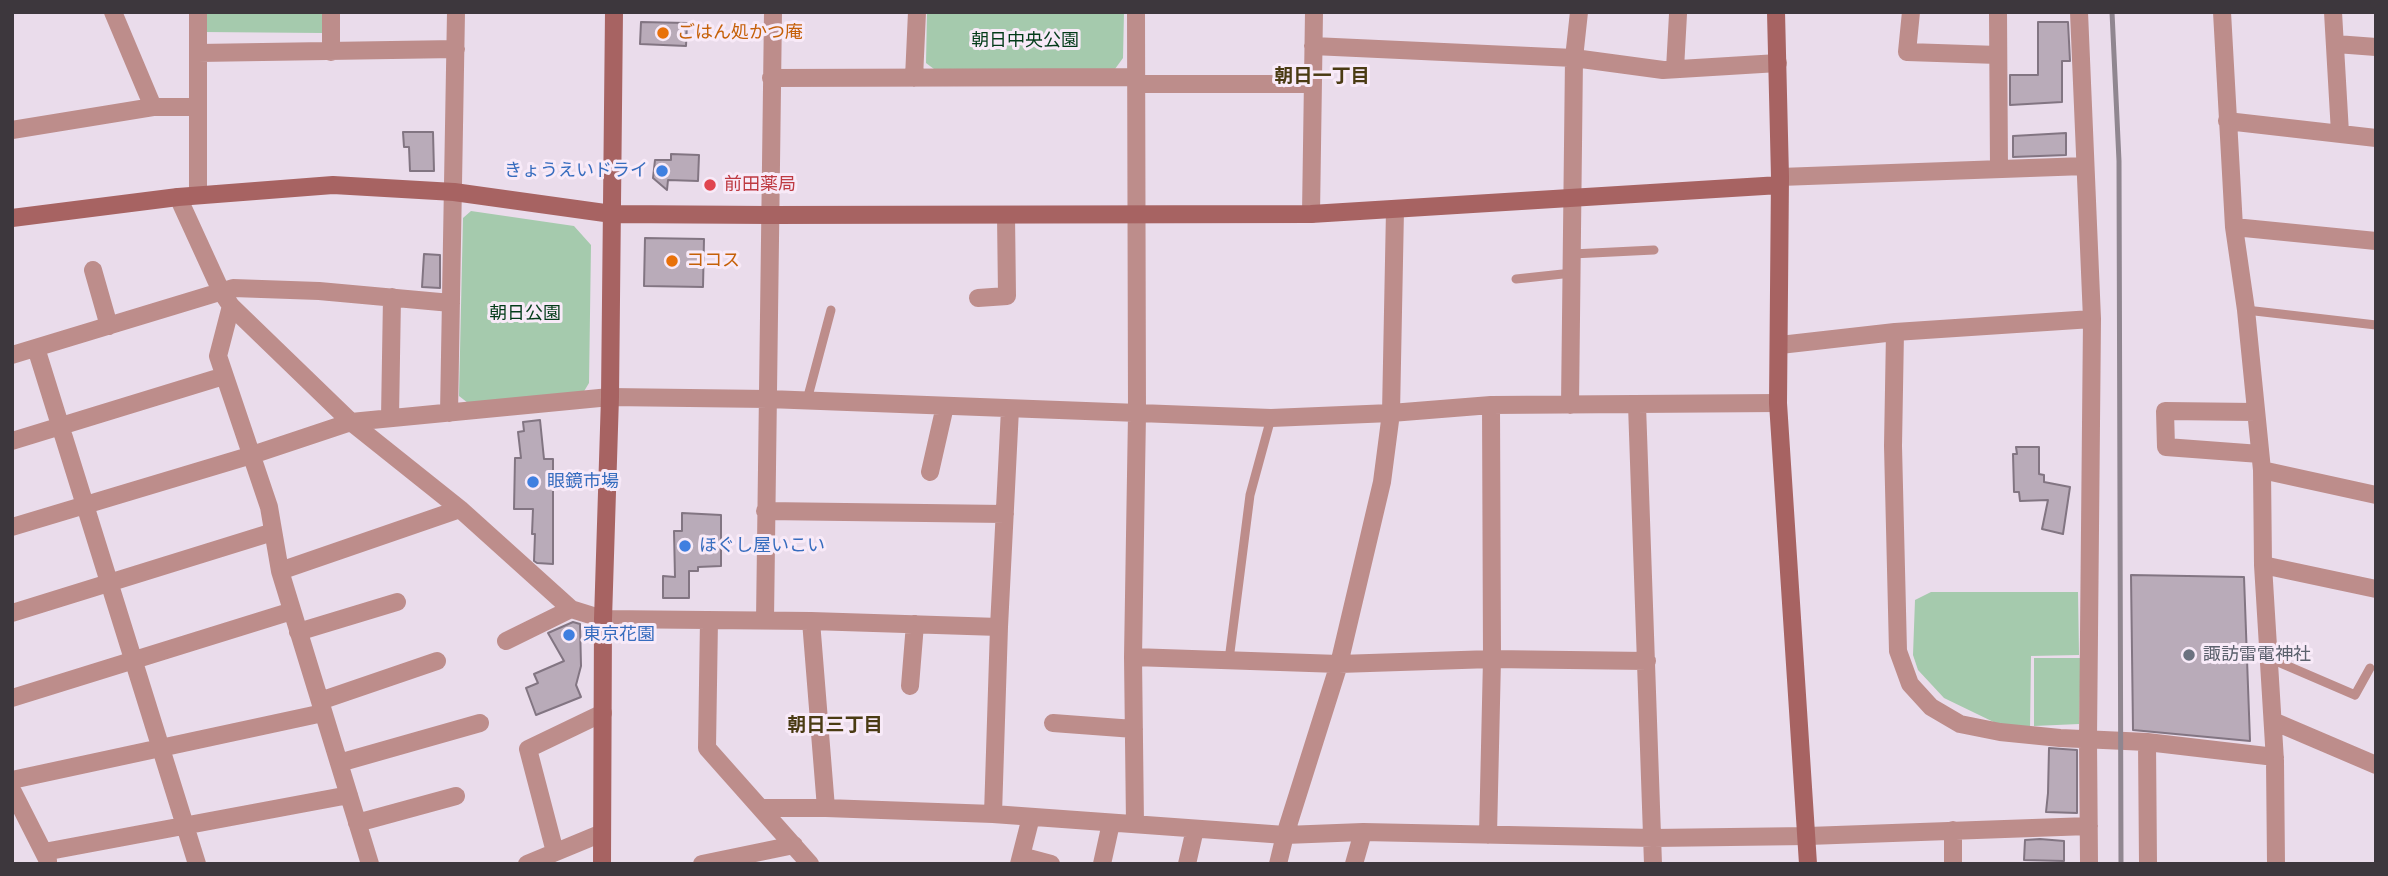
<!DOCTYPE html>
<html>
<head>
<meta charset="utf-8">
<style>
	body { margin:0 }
	#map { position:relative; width:2388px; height:876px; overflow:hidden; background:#eadceb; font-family:"Archivo Narrow",sans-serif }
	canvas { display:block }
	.frame { position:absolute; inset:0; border:14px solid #3d373d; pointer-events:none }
</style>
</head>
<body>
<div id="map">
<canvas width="2388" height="876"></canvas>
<div class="frame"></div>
</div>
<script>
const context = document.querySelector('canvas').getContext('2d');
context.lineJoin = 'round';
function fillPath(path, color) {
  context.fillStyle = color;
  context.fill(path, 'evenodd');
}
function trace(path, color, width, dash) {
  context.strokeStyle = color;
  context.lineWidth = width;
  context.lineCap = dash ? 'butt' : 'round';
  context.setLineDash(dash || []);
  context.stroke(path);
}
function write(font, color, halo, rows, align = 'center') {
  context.font = font + ' "Archivo Narrow","Noto Sans JP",sans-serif';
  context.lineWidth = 6;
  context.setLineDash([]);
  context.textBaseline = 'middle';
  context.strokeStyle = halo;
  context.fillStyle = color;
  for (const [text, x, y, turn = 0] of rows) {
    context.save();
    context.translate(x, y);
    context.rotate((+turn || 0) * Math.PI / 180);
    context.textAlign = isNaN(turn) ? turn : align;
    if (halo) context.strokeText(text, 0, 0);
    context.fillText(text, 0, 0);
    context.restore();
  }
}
const green = new Path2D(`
	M205,12H323L322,33L204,32Z
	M927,12H1124L1123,58L1115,69H934L926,63Z
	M471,211L574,226L591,245L589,383L583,393L468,403L459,396L463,218Z
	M1931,592H2078L2079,655L2031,656L2030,730L2006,728L1944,698L1918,670L1913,655L1915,600Z
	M2034,658H2081L2079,724L2034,726Z`);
const building = new Path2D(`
	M641,22L687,23L686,46L640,44Z
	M2038,22H2068L2070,61H2062V102L2010,105V75H2038Z
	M403,132H433L434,171H410L409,147H404Z
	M2066,133V155L2013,157V136Z
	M671,154L699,155L698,181L668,180L667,190L653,178L655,160H671Z
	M645,238L704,239L703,287L644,286Z
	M424,254L440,255V288L422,287Z
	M540,420L544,459H553V564L537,563L534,561L535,534H532L533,509H514L515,458H521L518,432L524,431L523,422Z
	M2016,447H2039V474L2044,475V482L2070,487L2063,534L2042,529L2048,500L2020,501L2019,492H2014L2013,454H2017Z
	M682,513L721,515V566L698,567V571H689V598H663V576L675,577L674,531H682Z
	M2131,575L2244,577L2250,741L2133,730Z
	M573,622L580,624L581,666L576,685L581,697L536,715L526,688L538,683L534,674L564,661L548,633Z
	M2049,748L2077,750V813L2046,812L2048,793Z
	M2040,839L2064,841V861L2024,860L2025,840Z`);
const lane = new Path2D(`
	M1572,254L1654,250
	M1516,279L1572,273
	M2246,310L2376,325
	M807,400L831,310
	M2269,658L2355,695L2370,668
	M1229,660L1250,495L1271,418`);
const street = new Path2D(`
	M113,12L153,107
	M198,12V195
	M1911,12L1907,52L1998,55
	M1998,12L1999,169
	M2079,12L2092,319L2088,739L2089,864
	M2222,12L2234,227L2246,310L2262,470L2263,565L2275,761L2276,864
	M2333,12L2340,133
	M2336,44L2376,47
	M1313,46L1574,58L1663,70L1778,63
	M331,52V12
	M198,53L456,49
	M1675,69L1678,14
	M771,78L1136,77
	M914,78L917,12
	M1136,84H1311
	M2227,121L2376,138
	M12,130L153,107H197
	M1780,177L2085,166
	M178,197L221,291L231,306L351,422L460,509L571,609L603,619L811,621L999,627
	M1311,214L1314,12
	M2234,227L2376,241
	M93,270L109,326
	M978,298L1007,296L1006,215
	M231,306L218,356L269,507L280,571L370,864
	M1895,332L1893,446L1898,651L1910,684L1931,707L1960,724L2000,732L2060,738L2147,742
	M1780,345L1895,332L2092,319
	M36,348L197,864
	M12,355L233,288L319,291L451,303
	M1570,405L1574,58L1579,12
	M1637,405L1653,864
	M2256,412L2165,411L2166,447L2260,454
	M449,413L456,12
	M390,418L392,297
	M12,441L224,376
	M2262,470L2376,495
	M930,472L945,406
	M765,511L1005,514
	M12,527L252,455L351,422L610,397L768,399L1271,418L1391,413L1491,405L1778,403
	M2263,565L2376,589
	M280,571L460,509
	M12,613L273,532
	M709,620L707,748L810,864
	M765,620L773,12
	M811,621L826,808
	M298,632L397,602
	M506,641L571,609
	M1133,657L1339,664L1492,659L1647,661
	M910,686L915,624
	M12,698L292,611
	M320,701L437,661
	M2273,721L2376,765
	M1053,723L1134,729
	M339,763L480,723
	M12,780L323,713
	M12,790L48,861
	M762,808H826L993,814L1285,835L1363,832L1653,838L1808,836L2089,826
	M993,814L999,627L1010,409
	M357,823L456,796
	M1135,824L1133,657L1137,414L1136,12
	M1953,830V864
	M1488,835L1492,659L1491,405
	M44,852L349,795
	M555,852L528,749L603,713
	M1021,856L1051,864
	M527,864L602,833
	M702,864L794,845
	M1019,864L1031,817
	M1102,864L1111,823
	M1187,864L1195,829
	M1278,864L1285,835L1339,664L1382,482L1391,413L1395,210
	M1354,864L1363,832
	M2148,864L2147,742L2275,757`);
const secondary = new Path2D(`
	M1776,12L1780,177L1778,403L1808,864
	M12,218L178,197L333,185L454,192L612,214L769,215L1311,214L1780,185
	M602,864L603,619L610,397L614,12`);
const rail = new Path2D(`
	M2112,12L2119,161L2121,864`);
const markers = [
	[663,33,7,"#e8710a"],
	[662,171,7,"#3f7fe0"],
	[710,185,7,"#e0444e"],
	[672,261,7,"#e8710a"],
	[533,482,7,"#3f7fe0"],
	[685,546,7,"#3f7fe0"],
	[569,635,7,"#3f7fe0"],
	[2189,655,7,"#6b7280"]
];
const foodNames = [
	["ごはん処かつ庵",677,33],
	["ココス",686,261]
];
const parkNames = [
	["朝日中央公園",1025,41],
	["朝日公園",525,314]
];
const shopNames = [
	["きょうえいドライ",648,171,"right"],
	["眼鏡市場",547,482],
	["ほぐし屋いこい",699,546],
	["東京花園",583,635]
];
const healthNames = [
	["前田薬局",724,185]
];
const worshipNames = [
	["諏訪雷電神社",2203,655]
];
const neighbourhoodNames = [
	["朝日一丁目",1322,77],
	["朝日三丁目",835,726]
];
fillPath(green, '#a5caad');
fillPath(building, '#b9abb9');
trace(building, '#827582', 2);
trace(lane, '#bd8d8b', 9);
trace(street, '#bd8d8b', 18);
trace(secondary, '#a76362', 18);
trace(rail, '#908690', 5);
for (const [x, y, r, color] of markers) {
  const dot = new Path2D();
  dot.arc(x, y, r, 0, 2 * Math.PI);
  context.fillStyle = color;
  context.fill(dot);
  trace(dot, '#f8eaf8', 2.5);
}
write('18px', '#c56008', '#f8eaf8', foodNames, 'left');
write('18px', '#033b19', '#f8eaf8', parkNames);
write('18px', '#366cbe', '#f8eaf8', shopNames, 'left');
write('18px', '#be3a42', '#f8eaf8', healthNames, 'left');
write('18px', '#5b616d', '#f8eaf8', worshipNames, 'left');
write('bold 19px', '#4a3b13', '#f8eaf8', neighbourhoodNames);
</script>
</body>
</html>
